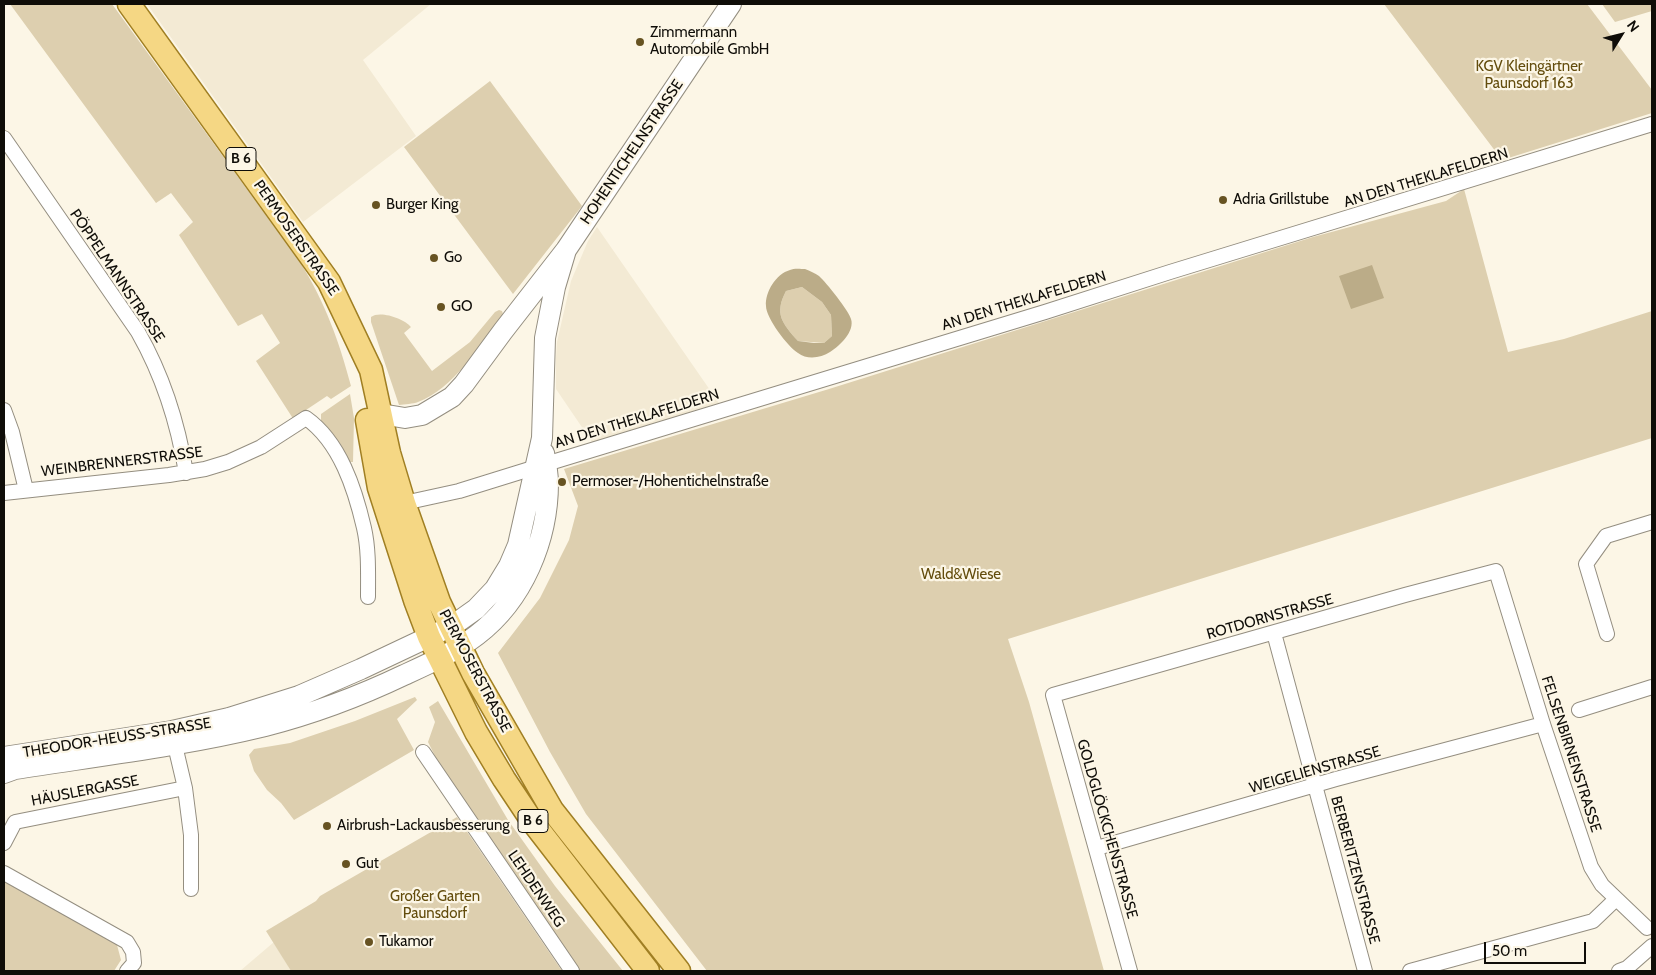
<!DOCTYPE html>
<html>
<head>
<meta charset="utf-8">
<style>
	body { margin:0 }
	#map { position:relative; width:1656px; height:975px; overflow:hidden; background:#fcf6e6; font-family:Cabin,sans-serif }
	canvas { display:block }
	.frame { position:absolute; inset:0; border:5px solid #0f0d08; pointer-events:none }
	.north { position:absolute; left:1596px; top:10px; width:50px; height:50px; -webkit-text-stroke:4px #fcf6e6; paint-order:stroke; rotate:54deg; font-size:14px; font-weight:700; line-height:20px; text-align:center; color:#0f0d08 }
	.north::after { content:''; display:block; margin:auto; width:18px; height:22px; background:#0f0d08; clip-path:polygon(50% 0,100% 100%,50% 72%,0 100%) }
	.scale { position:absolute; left:1484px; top:942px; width:102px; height:22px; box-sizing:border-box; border:2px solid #0f0d08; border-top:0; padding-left:6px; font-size:15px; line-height:18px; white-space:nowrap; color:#0f0d08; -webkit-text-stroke:4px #fcf6e6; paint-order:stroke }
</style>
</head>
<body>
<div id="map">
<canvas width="1656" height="975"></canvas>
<div class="frame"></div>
<div class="north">N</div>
<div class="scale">50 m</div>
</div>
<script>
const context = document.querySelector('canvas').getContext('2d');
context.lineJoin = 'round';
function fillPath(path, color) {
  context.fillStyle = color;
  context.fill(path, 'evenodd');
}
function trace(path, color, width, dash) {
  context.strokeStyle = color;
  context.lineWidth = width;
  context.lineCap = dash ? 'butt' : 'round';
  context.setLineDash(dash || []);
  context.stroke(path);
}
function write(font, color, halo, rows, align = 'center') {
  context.font = font + ' Cabin,sans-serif';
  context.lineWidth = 4.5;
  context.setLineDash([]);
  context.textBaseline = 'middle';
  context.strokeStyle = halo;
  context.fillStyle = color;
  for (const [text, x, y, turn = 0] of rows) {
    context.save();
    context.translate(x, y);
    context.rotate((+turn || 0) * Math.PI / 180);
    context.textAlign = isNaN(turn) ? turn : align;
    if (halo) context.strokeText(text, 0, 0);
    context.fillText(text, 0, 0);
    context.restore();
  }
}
const built = new Path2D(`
	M147,4H431L363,60L416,136L303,222Z
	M597,227L719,403L592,442L556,389V358L557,342L571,281L588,241Z
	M274,942L291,971H240Z`);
const green = new Path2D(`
	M10,4H112L300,262C325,302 339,341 351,386L331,399L327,396L294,418L292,417L256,361L280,343L262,314L238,326L179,235L193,222L171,193L156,203Z
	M1384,4H1587L1652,90V113L1502,160Z
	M1602,4H1652V11L1615,22Z
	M490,81L582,206L513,294L404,147Z
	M1464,189L1508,352L1564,339L1652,311V438L1008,639L1029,702L1104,971H707L586,814L550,752L498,653L540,598L569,540L578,506L564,469L829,389L1313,237L1446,201Z
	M802,287L822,302L831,315L832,336L824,343L798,341C782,323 774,314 786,291Z
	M499,310L502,311L504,317C480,345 453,389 418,402C413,404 405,404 399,405L371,322V317C380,310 405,319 411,327L404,333L432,371L470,342L495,312Z
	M350,394L354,418L353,462H346L321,424V414Z
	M415,697L417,700L397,719L414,750L294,820L281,803L267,790L254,771L249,755L254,749L290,743L355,721Z
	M438,701L508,820L555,886L623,971H579L443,772L428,742L435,722L429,707Z
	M457,817L562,971H291L266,931L316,901L320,896Z
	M4,881L104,933L117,945L121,960L114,971H4Z`);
const water = new Path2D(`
	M1372,265L1384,298L1351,309L1339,276Z
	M805,269C810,271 815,273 819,276C826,282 849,311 851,319C855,331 840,346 830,352C821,358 807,360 798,353C788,347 766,318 766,306C765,292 776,274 790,270C794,268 801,269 805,269ZM802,287L822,302L831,315L832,336L824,343H814L798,341C782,323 774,314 786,291Z`);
const street = new Path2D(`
	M4,138L138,332C163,376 178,423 186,473
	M4,410L12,432L26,490
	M4,493L169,475L205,469L228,462L261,447L306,418C340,442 355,489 364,528C369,550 368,574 368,597
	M404,503L459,491L546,464L1045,312L1170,272L1652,124
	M1274,633L1365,971
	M1607,634L1586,564L1606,536L1652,522
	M1579,710L1652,687
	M173,737L185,788L191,835V889
	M423,752L572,971
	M4,843L15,822L185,788
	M1097,848L1336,779L1543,724
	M4,873L127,942L133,952L134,963L127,971
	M1130,971L1053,695L1405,595L1496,571L1543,724L1591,867L1602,885L1647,928
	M1410,971L1593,921L1616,899
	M1619,971L1627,968L1652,946`);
const secondary = new Path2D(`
	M381,414L405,418L422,415L452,397L464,384L503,331L566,250L731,4
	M4,757L172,731L229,718L299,696L361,669L452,626L476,609L495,589L509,566L518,545L542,438L545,338L555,287L566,250
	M4,773L15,769C98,756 183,746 265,726C312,714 360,696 404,675C428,664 455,652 477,635C523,600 548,540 548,483C548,473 546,463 544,453`);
const primary = new Path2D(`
	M129,4L329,282L371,370L389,453L404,503L439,602L473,673L552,810L679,971
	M367,420L379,488L415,600L429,637L476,732L504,779L532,821L648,971`);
const markers = [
	[640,42,5,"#675322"],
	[1223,200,5,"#675322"],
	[376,205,5,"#675322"],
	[434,258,5,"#675322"],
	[441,307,5,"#675322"],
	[562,482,5,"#675322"],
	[327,826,5,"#675322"],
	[346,864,5,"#675322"],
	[369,942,5,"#675322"]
];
const shields = [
	[241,159,30],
	[533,821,30]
];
const shieldNames = [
	["B 6",241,159],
	["B 6",533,821]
];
const poiNames = [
	["Zimmermann",650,33],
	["Automobile GmbH",650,50],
	["Adria Grillstube",1233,200],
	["Burger King",386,205],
	["Go",444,258],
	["GO",451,307],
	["Permoser-/Hohentichelnstraße",572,482],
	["Airbrush-Lackausbesserung",337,826],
	["Gut",356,864],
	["Tukamor",379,942]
];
const parkNames = [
	["KGV Kleingärtner",1529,67],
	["Paunsdorf 163",1529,84],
	["Wald&Wiese",961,575],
	["Großer Garten",435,897],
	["Paunsdorf",435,914]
];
const streetNames = [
	["HOHENTICHELNSTRASSE",632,152,-56],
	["AN DEN THEKLAFELDERN",1426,178,-17],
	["PERMOSERSTRASSE",296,238,55],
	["PÖPPELMANNSTRASSE",117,276,56],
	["AN DEN THEKLAFELDERN",1024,301,-17],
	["AN DEN THEKLAFELDERN",637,419,-17],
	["WEINBRENNERSTRASSE",122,462,-7],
	["ROTDORNSTRASSE",1270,617,-16],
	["PERMOSERSTRASSE",475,671,62],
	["THEODOR-HEUSS-STRASSE",117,738,-9],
	["FELSENBIRNENSTRASSE",1571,754,72],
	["WEIGELIENSTRASSE",1315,770,-16],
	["HÄUSLERGASSE",85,791,-11],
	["GOLDGLÖCKCHENSTRASSE",1107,829,74],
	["BERBERITZENSTRASSE",1355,870,75],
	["LEHDENWEG",536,889,56]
];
fillPath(built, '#f3ead4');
fillPath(green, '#ddcfaf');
fillPath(water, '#bbac88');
trace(street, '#948e80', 16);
trace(secondary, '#948e80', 22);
trace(primary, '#a07f23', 25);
trace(street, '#fff', 14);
trace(secondary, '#fff', 20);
trace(primary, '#f5d784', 22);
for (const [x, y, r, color] of markers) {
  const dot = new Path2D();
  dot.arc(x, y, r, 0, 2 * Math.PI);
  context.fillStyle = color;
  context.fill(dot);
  trace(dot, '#fcf6e6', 2);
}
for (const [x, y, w] of shields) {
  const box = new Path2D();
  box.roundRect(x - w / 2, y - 11.5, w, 23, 4);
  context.fillStyle = '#fcf6e6';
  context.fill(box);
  trace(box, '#0f0d08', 1);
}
write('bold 14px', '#0f0d08', null, shieldNames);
write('15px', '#0f0d08', '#fcf6e6', poiNames, 'left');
write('15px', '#634c0c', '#fcf6e6', parkNames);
write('15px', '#0f0d08', '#fcf6e6', streetNames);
</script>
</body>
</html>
